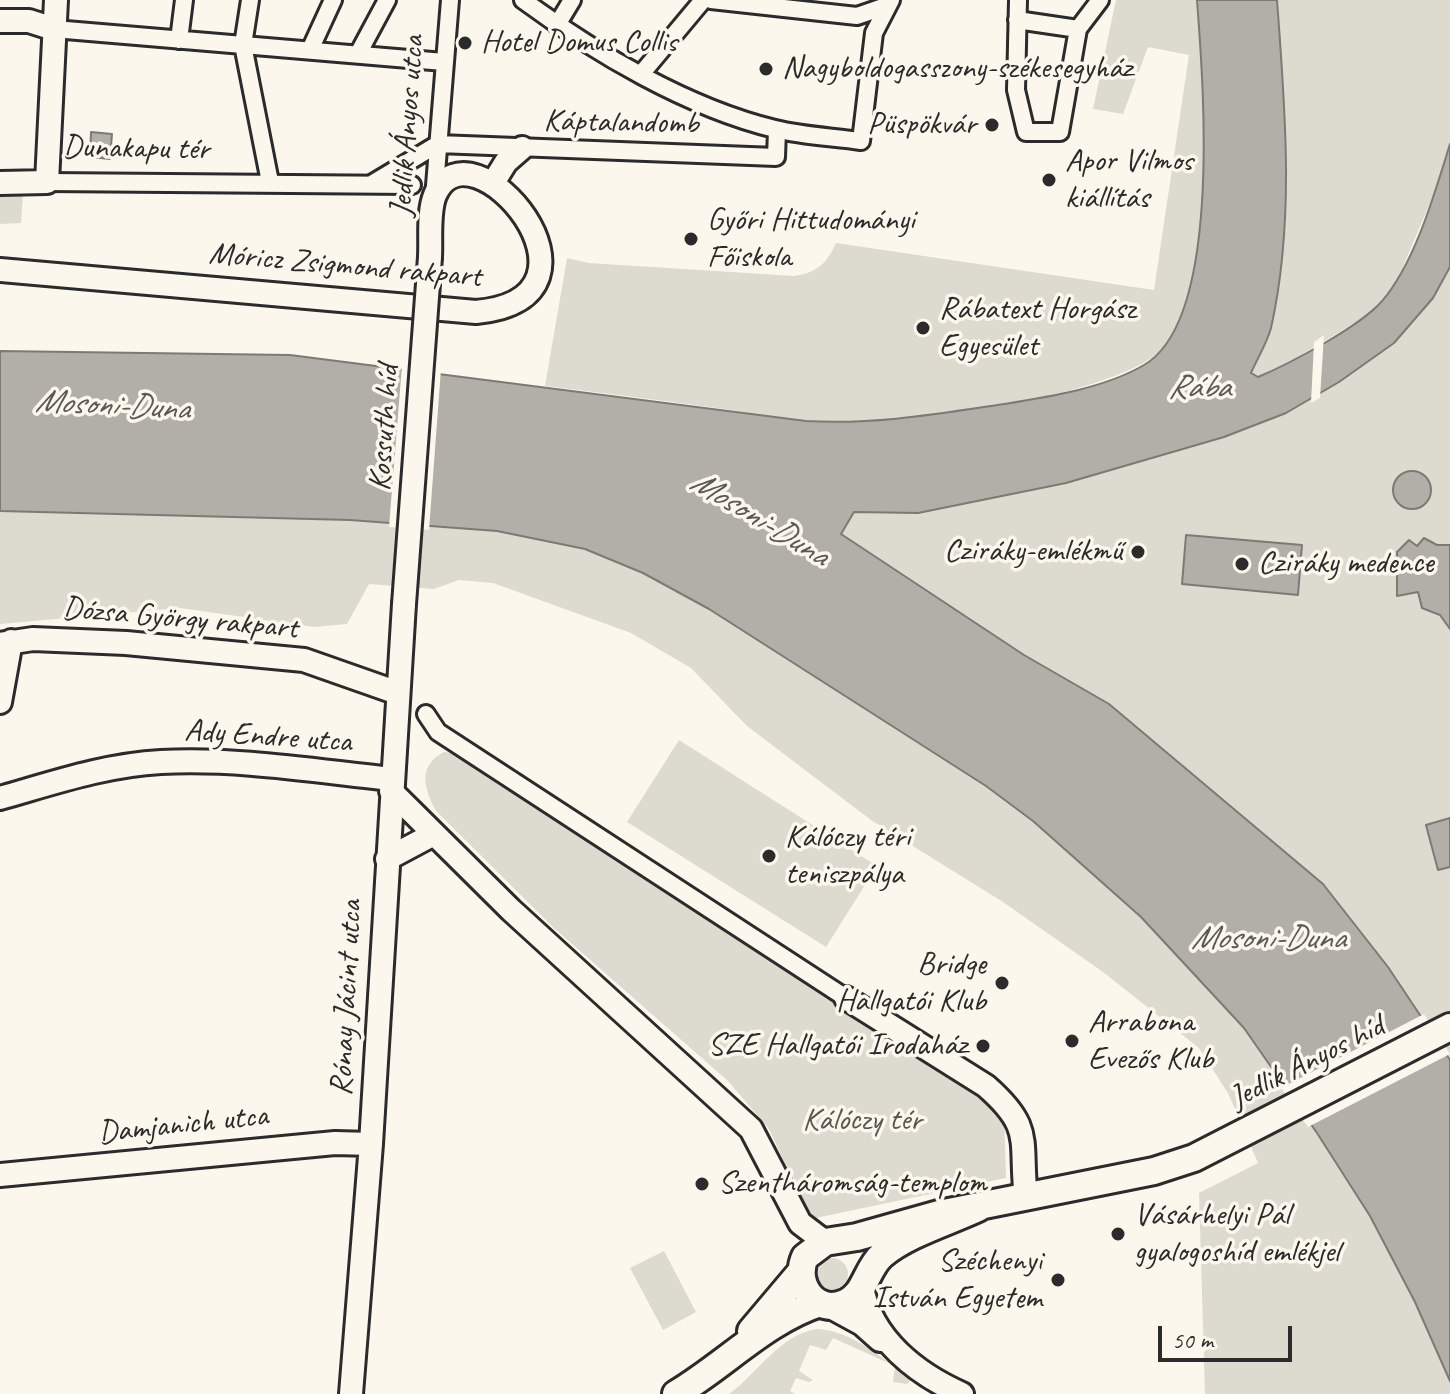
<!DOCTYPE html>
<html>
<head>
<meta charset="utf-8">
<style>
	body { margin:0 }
	#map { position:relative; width:1450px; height:1394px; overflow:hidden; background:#fbf7ec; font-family:Caveat,sans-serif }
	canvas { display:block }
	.scale { position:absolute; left:1158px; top:1326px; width:134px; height:36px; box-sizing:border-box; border:4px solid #2b2b2b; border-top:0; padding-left:10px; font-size:24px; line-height:28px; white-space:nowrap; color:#2b2b2b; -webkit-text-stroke:6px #fbf7ec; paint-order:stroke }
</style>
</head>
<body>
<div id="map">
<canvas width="1450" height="1394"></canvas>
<div class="scale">50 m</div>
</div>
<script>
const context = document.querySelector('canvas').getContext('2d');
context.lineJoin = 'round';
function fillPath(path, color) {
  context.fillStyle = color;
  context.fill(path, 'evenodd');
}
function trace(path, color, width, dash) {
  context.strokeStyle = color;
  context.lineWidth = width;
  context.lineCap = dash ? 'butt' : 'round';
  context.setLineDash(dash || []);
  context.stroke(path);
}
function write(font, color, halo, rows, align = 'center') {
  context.font = font + ' Caveat,sans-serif';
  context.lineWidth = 7;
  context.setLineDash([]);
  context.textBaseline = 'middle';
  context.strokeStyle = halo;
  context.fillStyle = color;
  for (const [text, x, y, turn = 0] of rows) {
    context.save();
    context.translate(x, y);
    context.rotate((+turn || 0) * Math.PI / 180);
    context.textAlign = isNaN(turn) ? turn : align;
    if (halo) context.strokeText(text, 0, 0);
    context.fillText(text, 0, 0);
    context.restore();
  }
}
const green = new Path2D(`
	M1116,0H1197C1204,95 1219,262 1166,344C1134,392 922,422 862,424C816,425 770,416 724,409C665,401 605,393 545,386L567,258L589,263L794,276C816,273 827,264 836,243L1154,290L1189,55L1148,47L1123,114L1093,109Z
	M1277,0H1450V144L1435,191L1397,281L1369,314L1283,366L1258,377L1251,373C1257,359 1267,343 1271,328C1294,223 1285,106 1277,0Z
	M0,194H23L21,223L0,224Z
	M1450,267V1060L1388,967L1323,884L1109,704L1024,655L841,535L854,512L918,513L1394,343L1433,298Z
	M0,511L350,520L497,531L585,549L643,573L709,609L986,786L1033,821L1141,917L1244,1028L1317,1133L1370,1216L1415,1302L1450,1381V1394H1205L1199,1193L1258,1163L1228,1093L1199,1048L1103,972L1003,902L871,820L747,726L691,668L631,633L493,583L459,580L434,589L369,584L347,624L314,627L180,608L0,624Z
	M679,740L877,866L826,947L627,822Z
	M444,752L460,754L1004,1115L1006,1178L811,1219L769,1129L728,1081L555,929L436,811C424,788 417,766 444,752Z
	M664,1251L696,1312L663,1330L630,1268Z
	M816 1274a16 16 0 1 1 32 0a16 16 0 1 1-32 0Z
	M818,1329C853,1331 885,1360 911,1380L907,1384L893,1382L895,1366L833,1338L826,1350L810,1345L799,1371L813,1380L809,1382L796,1378L790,1391L795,1394H729C758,1374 779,1334 818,1329Z`);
const water = new Path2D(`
	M1197,0H1277C1285,108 1295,221 1271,328C1267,343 1257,359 1251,373L1258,377C1289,364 1361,326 1382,301C1415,263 1435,192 1450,144V267L1433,298L1394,343L1339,382L1286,413L1224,437L1066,483L918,513L854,512L841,534L1024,655L1109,704L1323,884L1388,967L1450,1060V1381L1415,1302L1370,1216L1317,1133L1244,1028L1141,917L1033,821L986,786L709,609L643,573L585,549L497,531L350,520L0,511V351L290,355L806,421C874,425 937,414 1004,404C1048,397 1105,388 1144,365C1223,319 1203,81 1197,0Z
	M91,132L112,134L110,159L90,157Z
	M1393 490a19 19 0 1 1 38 0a19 19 0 1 1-38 0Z
	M1186,535L1302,545L1298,595L1182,584Z
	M1424,538L1437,545H1450V629L1440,615L1422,608L1418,592L1397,596V552L1409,540L1417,546Z
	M1450,818V867L1438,870L1426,825Z`);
const pier = new Path2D(`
	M1324,335L1320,398L1311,403L1314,342Z
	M402,365L441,369L429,530L389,527Z
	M1424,1014L1450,1054L1308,1127L1281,1088Z`);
const pedestrian = new Path2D(`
	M250,0L243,45L270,182
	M523,0C595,53 688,108 775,129C803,136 833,137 861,141L874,33L891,0
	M711,0L857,16L886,6
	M1018,0L1016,90L1026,132H1060L1078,29L1100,0
	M1017,20L1078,29
	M557,25L572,0
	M54,29L444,62
	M179,40L184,0
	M310,50L333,0
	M358,54L387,0
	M642,73L703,0
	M438,144L776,157L777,130
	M47,182L412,185
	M373,183L438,144
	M434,198L450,0
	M426,714L438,732L846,998`);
const minor = new Path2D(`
	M0,21H29L54,29
	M0,183L47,182L56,0
	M493,183L506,162L522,148
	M0,270L476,312C627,298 470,113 435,195C428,212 431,238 430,257
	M0,644L33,639L126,643L304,660L398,693
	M0,702L11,641
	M391,791L511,910L751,1129L800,1223L825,1242
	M0,798C53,783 105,765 161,762C239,758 315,771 392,779
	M387,859L432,835
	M846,998L986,1086C1035,1129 1019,1140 1026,1198
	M0,1175L335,1143L371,1144
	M862,1287C871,1339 917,1374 962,1394
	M829,1306L862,1324L880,1340
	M351,1394L371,1144L404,604`);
const tertiary = new Path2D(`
	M978,1208C948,1222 907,1234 882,1255C866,1269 865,1295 845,1303C815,1316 793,1283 805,1257L825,1242L857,1237L939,1214L1154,1171L1194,1158L1450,1027
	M751,1331L800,1273
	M676,1394C725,1365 765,1321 820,1303`);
const minorBridge = new Path2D(`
	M404,604L430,257`);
const markers = [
	[465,43,8,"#2b2b2b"],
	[766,69,8,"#2b2b2b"],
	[992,125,8,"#2b2b2b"],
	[1049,180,8,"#2b2b2b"],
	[691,239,8,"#2b2b2b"],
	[923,328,8,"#2b2b2b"],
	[1138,552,8,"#2b2b2b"],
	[1242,564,8,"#2b2b2b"],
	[769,856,8,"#2b2b2b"],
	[1002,983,8,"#2b2b2b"],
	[1072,1041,8,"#2b2b2b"],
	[983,1046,8,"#2b2b2b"],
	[702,1184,8,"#2b2b2b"],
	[1118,1234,8,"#2b2b2b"],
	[1058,1280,8,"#2b2b2b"]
];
const poiNames = [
	["Hotel Domus Collis",481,43],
	["Nagyboldogasszony-székesegyház",782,69],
	["Püspökvár",976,125,"right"],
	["Apor Vilmos",1065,162],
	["kiállítás",1065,199],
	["Győri Hittudományi",707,221],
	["Főiskola",707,258],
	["Rábatext Horgász",939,310],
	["Egyesület",939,347],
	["Cziráky-emlékmű",1122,552,"right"],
	["Cziráky medence",1258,564],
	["Kálóczy téri",785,838],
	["teniszpálya",785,875],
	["Bridge",986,965,"right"],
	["Hallgatói Klub",986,1002,"right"],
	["Arrabona",1088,1023],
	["Evezős Klub",1088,1060],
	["SZE Hallgatói Irodaház",967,1046,"right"],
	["Szentháromság-templom",718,1184],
	["Vásárhelyi Pál",1134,1216],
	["gyalogoshíd emlékjel",1134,1253],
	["Széchenyi",1042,1262,"right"],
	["István Egyetem",1042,1299,"right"]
];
const streetNames = [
	["Káptalandomb",621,123,1],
	["Jedlik Ányos utca",408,126,-86],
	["Dunakapu tér",136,149,1],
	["Móricz Zsigmond rakpart",345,266,5],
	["Kossuth híd",385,428,-86],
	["Dózsa György rakpart",180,619,5],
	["Ady Endre utca",268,737,4],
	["Rónay Jácint utca",347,998,-87],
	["Jedlik Ányos híd",1307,1063,-27],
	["Damjanich utca",183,1125,-6]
];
const parkNames = [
	["Kálóczy tér",862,1121]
];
const waterNames = [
	["Rába",1199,388],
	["Mosoni-Duna",112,406,3],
	["Mosoni-Duna",759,519,31],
	["Mosoni-Duna",1268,939]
];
fillPath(green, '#dddad0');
fillPath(water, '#b1afa7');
trace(water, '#7b7a75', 2);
fillPath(pier, '#fbf7ec');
trace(pedestrian, '#2b2b2b', 22);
trace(minor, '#2b2b2b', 28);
trace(tertiary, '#2b2b2b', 32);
trace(pedestrian, '#fbf7ec', 16);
trace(minor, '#fbf7ec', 22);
trace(tertiary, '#fbf7ec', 26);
trace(minorBridge, '#2b2b2b', 28, []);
trace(minorBridge, '#fbf7ec', 22);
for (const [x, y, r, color] of markers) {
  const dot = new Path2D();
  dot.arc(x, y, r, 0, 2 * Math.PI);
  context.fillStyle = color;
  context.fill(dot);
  trace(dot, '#fbf7ec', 3);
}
write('32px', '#2b2b2b', '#fbf7ec', poiNames, 'left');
write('32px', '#2b2b2b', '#fbf7ec', streetNames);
write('32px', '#585754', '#fbf7ec', parkNames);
write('italic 34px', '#5a5956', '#fbf7ec', waterNames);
</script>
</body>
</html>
